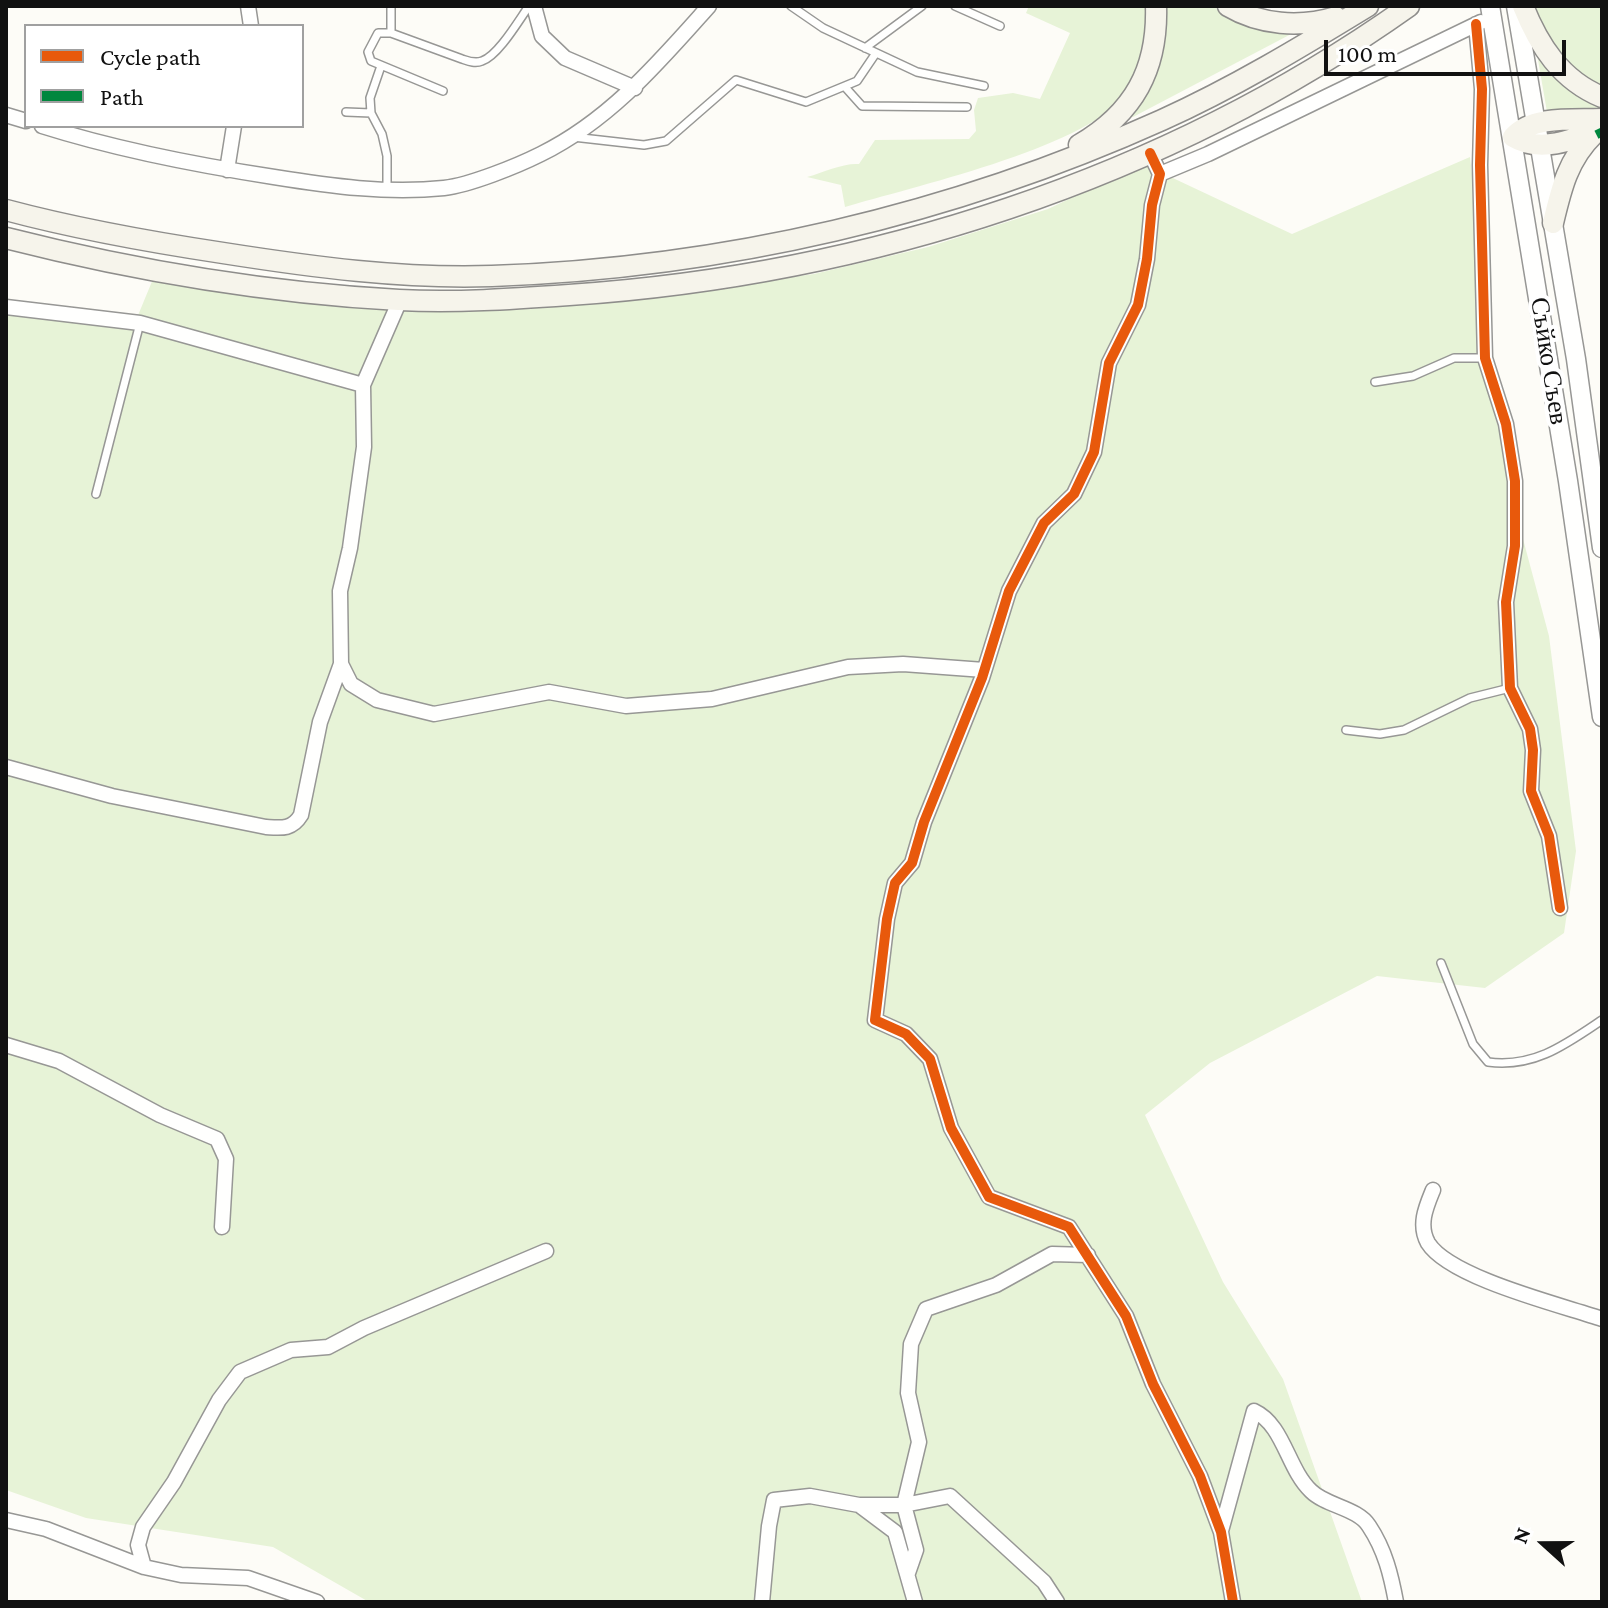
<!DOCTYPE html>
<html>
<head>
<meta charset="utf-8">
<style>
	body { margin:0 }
	#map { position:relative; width:1608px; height:1608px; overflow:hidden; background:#fdfcf7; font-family:"Crimson Pro",serif }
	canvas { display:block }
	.frame { position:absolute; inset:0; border:8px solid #111; pointer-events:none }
	.legend { position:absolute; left:24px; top:24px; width:280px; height:104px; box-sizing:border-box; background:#fff; border:2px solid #a0a0a0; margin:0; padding:10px 14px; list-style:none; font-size:24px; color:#111 }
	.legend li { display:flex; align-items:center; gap:16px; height:40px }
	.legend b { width:40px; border:2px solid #a0a0a0 }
	.north { position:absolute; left:1504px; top:1504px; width:80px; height:80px; -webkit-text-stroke:6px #fff; paint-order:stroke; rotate:291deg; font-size:22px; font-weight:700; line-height:32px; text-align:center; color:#111 }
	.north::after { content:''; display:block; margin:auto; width:28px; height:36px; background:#111; clip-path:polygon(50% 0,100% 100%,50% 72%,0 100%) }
	.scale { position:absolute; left:1324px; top:40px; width:242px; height:36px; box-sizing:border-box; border:4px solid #111; border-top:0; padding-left:10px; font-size:24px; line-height:28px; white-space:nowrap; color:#111; -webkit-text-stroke:6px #fff; paint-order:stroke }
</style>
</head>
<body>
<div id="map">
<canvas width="1608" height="1608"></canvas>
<div class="frame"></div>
<ul class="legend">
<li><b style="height:10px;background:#e8590c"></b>Cycle path</li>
<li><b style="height:10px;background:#00873e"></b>Path</li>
</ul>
<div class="north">N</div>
<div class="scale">100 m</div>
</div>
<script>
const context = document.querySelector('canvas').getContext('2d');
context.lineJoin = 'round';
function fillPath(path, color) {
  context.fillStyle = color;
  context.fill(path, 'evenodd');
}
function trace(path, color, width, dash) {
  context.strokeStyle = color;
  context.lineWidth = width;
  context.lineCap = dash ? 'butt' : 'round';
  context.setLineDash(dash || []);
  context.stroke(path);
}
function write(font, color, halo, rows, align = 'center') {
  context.font = font + ' "Crimson Pro",serif';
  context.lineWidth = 8;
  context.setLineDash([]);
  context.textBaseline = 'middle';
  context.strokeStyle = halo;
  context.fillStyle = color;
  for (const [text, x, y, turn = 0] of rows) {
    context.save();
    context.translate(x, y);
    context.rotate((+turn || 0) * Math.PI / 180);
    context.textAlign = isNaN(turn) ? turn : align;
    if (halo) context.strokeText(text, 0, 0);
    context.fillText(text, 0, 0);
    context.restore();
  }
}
const green = new Path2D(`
	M1029,6H1148C1145,39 1141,70 1121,98C1084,148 908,188 845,207L841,185L807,177C825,172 842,163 859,164L875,140L969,139L976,131L974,110L978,98L1013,93L1040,99L1070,33L1026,13Z
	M1164,6H1212L1233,18L1295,32L1133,117L1130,116Z
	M1534,6H1602V88C1563,63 1551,49 1534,6Z
	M1537,54C1558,81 1572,91 1602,106V110L1547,112Z
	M1470,157L1508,483L1549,636L1576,851L1564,933L1485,988L1377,976L1210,1063L1145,1115L1223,1282L1283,1379L1362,1602H369L273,1547L86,1518L6,1490V310L134,325L153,279L282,298L680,292L814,274L928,247L1048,209L1143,164L1292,234Z`);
const service = new Path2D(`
	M391,6V33
	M791,6L823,28L917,72L984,86
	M955,6L1000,26
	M865,48L922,6
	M381,66L370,98L371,113L382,134L387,156V190
	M845,87L862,106L967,107
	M443,91L371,61L368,52L378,33H391L462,59C468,61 475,64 482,61C498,56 519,20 529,6
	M346,112L371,113
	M573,137L644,145L666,141L736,80L806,102L857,81L876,53
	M1375,382L1413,376L1454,358H1485
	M96,494L140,323
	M1346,730L1380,734L1404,730L1470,698L1510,688
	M1441,963L1473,1044L1488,1062C1534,1068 1565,1045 1602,1020`);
const minor = new Path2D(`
	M248,6L251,26
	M534,6L542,36L565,58L635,88
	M1476,24L1482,89L1480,165L1485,358L1506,424L1515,481V546L1506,602L1510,688L1530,729L1533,750L1531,791L1549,836L1560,908
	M6,115L26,121
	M42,126C118,150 196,165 274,177C330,186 387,194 444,188C470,185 517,166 541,154C610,120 659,62 709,6
	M1150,153L1160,174L1152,205L1147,259L1138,305L1109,363L1094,452L1074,494L1044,523L1009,591L982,678L924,822L912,863L895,883L887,919L875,1020L906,1034L930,1059L951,1128L989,1197L1069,1227L1126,1316L1153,1384L1200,1476L1221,1532L1233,1602
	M227,170L234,126
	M1160,174L1208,154L1481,22
	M6,307L140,323L363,385
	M341,664L351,684L377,700L434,714L549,692L626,706L712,699L848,667L903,664L984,670
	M6,767L112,796L266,827C281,828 292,830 301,815L320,722L341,664L340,591L350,548L364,447L363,385L400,300
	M6,1045L59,1061L160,1115L217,1139L226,1159L222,1227
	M1433,1190C1426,1207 1418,1225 1428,1243C1450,1278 1561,1305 1602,1319
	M859,1505H904L950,1496L1044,1582L1057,1602
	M6,1520L46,1529L144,1567L181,1575L248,1578L317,1602
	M1221,1531L1254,1411C1284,1425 1287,1468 1311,1491C1326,1506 1358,1508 1369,1526C1385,1550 1391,1575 1396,1602
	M144,1567L138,1545L143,1527L174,1482L219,1400L240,1372L291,1350L328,1347L364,1328L546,1251
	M908,1573L916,1550L904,1505L919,1442L908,1393L911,1344L926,1309L996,1285L1052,1254L1088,1255
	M762,1602L769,1526L774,1500L810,1496L859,1505L895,1532L915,1602`);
const tertiary = new Path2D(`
	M1490,6L1568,481L1602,717
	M1516,6L1576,359L1602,548`);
const secondary = new Path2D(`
	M1228,6C1260,25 1300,28 1336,17
	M1523,6C1539,46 1561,80 1602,97
	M1602,119C1575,120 1532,115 1513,137C1541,154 1575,139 1602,128
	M1079,145C1134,113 1158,69 1156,6
	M6,210C77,229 150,242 223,253C312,267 402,279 492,276C724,268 951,215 1162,120C1233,88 1301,47 1368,6
	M1553,223C1561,189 1568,159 1594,134
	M6,238C132,270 269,293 399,300C455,303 512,299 569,295C867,275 1164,180 1409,6`);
const quiet = new Path2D(`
	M1598,129L1602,137`);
const cycleway = new Path2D(`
	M1476,24L1482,89L1480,165L1485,358L1506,424L1515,481V546L1506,602L1510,688L1530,729L1533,750L1531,791L1549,836L1560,908
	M1150,153L1160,174L1152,205L1147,259L1138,305L1109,363L1094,452L1074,494L1044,523L1009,591L982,678L924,822L912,863L895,883L887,919L875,1020L906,1034L930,1059L951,1128L989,1197L1069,1227L1126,1316L1153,1384L1200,1476L1221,1532L1233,1602`);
const streetNames = [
	["Съйко Съев",1549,361,81]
];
fillPath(green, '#e7f3d7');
trace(service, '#979795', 10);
trace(minor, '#979795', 17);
trace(tertiary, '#979795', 21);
trace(secondary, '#8e8d8b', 23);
trace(service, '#fffffe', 7);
trace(minor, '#fffffe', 14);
trace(tertiary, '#fffffe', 18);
trace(secondary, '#f6f4eb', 20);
trace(quiet, '#00873e', 8, [16, 8]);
trace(cycleway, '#e8590c', 10);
write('26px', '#111', '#fff', streetNames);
</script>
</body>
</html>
